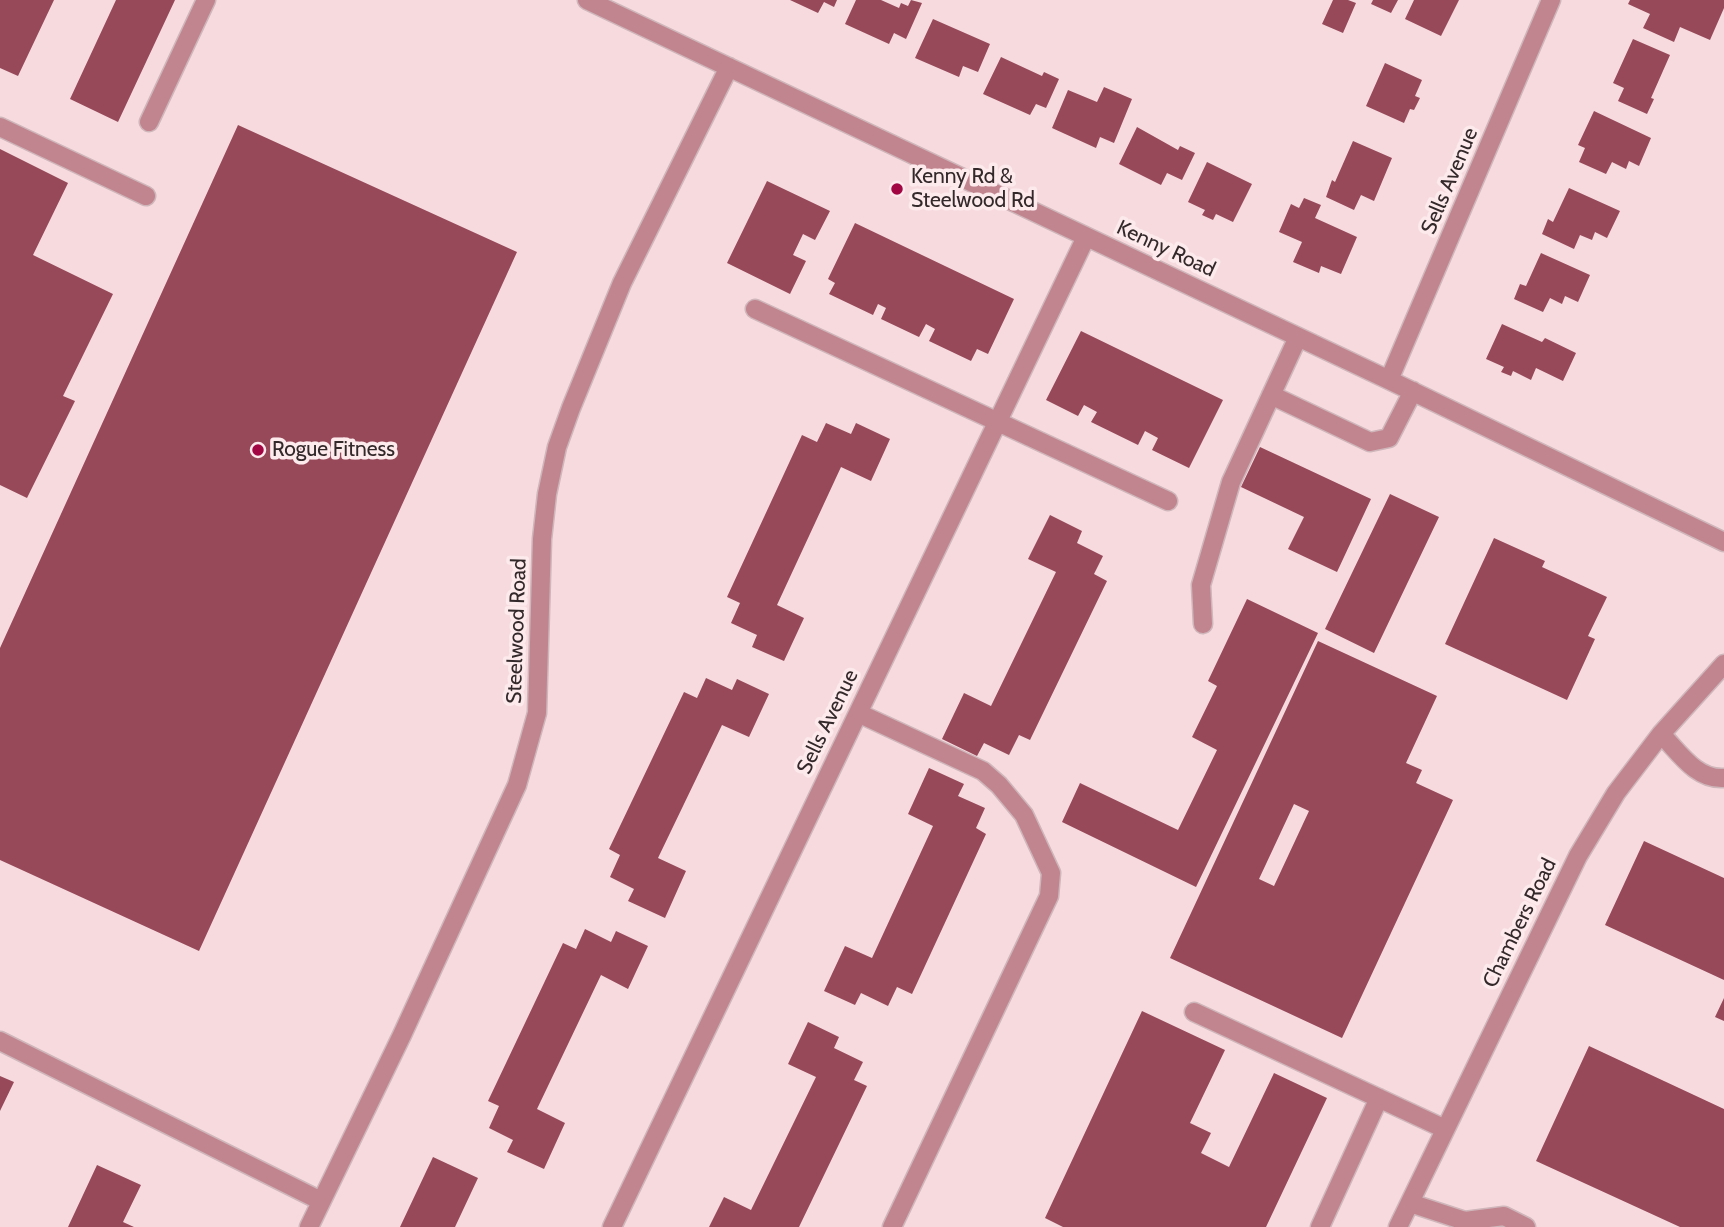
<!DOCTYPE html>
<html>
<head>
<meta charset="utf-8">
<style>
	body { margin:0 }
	canvas { display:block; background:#f6dade }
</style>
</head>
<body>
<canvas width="1724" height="1227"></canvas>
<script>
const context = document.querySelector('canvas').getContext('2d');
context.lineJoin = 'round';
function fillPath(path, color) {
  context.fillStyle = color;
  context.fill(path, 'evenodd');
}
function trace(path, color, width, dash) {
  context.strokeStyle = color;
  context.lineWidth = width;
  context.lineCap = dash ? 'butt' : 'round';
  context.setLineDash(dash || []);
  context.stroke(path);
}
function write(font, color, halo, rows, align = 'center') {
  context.font = font + ' Cabin,sans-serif';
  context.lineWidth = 7;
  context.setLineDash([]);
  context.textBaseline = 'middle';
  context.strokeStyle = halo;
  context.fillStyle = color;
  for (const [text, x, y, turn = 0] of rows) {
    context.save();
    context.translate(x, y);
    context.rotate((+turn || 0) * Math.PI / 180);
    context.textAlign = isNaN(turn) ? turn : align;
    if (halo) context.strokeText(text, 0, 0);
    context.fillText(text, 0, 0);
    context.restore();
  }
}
const building = new Path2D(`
	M0,0H54L18,76L0,68Z
	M116,0H175L118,122L70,99Z
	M790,0H837L834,7L824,2L818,13Z
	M856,0H881L899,8L901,3L908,6L911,0L922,3L906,39L894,33L889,44L845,24Z
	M1333,0H1348L1356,3L1343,33L1322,24Z
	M1373,0H1398L1391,13L1371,4Z
	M1414,0H1459L1441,36L1405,19Z
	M1630,0H1724V8L1710,40L1680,27L1674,42L1643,28L1650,14L1628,4Z
	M933,19L990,44L978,72L963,66L959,77L915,58Z
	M1633,39L1670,55L1651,98L1654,99L1647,114L1618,101L1624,88L1613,83Z
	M1001,57L1042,76L1044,72L1059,79L1046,108L1036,104L1030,115L983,94Z
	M1385,63L1422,80L1415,96L1420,98L1414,110L1410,109L1404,123L1366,106Z
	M1104,87L1132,99L1114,143L1100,137L1096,148L1052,128L1068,90L1097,102Z
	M1594,111L1651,138L1639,166L1629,161L1626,169L1612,162L1606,174L1579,162L1585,148L1578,145Z
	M238,125L517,252L199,951L0,860V648Z
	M1137,127L1178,150L1180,146L1195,153L1182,180L1167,173L1161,185L1119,164Z
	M1353,141L1392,158L1374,201L1361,195L1354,210L1326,197L1332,180L1335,182Z
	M0,149L68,183L33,255L113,294L63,396L75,401L27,498L0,485Z
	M1207,162L1252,184L1233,222L1216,214L1213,220L1202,215L1205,210L1188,202Z
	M767,181L830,211L815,240L803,234L793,255L806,261L790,294L727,263Z
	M1569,188L1620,211L1607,238L1595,232L1592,240L1580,235L1574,249L1542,234L1548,219L1553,222Z
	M1304,198L1321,205L1315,218L1357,237L1341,274L1321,266L1319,273L1293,262L1302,242L1279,232L1291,204L1299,208Z
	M855,223L1014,299L988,354L977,349L971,361L929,341L935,329L926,324L919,337L881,319L886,308L878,304L873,315L829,294L835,283L828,279Z
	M1541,253L1590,275L1578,302L1565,296L1562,304L1550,298L1543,312L1514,299L1520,284L1526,286Z
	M1502,324L1542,342L1545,338L1576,353L1563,381L1536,368L1531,380L1513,371L1511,376L1501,372L1504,367L1486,359Z
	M1081,331L1223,400L1189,468L1152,450L1158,438L1145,431L1138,445L1091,422L1097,412L1084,405L1078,416L1046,400Z
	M826,423L851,434L856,423L890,439L871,481L841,467L777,605L804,618L784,661L752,647L757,635L731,623L740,603L727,597L802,435L817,442Z
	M1260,447L1371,499L1337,572L1288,549L1304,517L1241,487Z
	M1390,494L1439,517L1374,653L1325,629Z
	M1050,515L1082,531L1077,543L1103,556L1094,574L1107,581L1030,740L1019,735L1009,755L984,743L977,756L942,739L964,693L991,706L1056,572L1028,559Z
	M1494,538L1545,561L1542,567L1607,597L1588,636L1595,639L1567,700L1445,644Z
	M1247,599L1318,633L1196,887L1062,822L1080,783L1178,830L1217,750L1192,737L1217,686L1208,681Z
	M1318,641L1437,696L1406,763L1422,770L1416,783L1453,800L1342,1038L1170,958ZM1294,804L1309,811L1274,886L1259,879Z
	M706,678L732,690L737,679L769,694L749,737L722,725L658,858L686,871L665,918L628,901L634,889L610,877L620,855L609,849L684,692L697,698Z
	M929,768L964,784L958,796L985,808L976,828L986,834L912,994L897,987L888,1006L861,993L855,1005L824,991L845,946L872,958L933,826L908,814Z
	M1644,841L1724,878V980L1605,925Z
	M585,929L611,942L616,931L648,946L628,989L601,975L537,1109L565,1123L544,1169L507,1152L513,1140L489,1128L499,1106L488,1101L563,943L576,949Z
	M1724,998V1021L1715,1017Z
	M1142,1011L1225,1050L1190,1123L1211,1133L1201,1153L1229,1167L1274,1073L1327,1098L1266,1227H1063L1045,1218Z
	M808,1022L839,1037L834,1048L863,1062L854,1080L867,1086L799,1227H709L724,1197L751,1210L816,1077L788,1064Z
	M1589,1046L1724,1109V1227H1680L1536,1161Z
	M0,1076L14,1082L0,1111Z
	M433,1157L478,1178L455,1227H400Z
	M97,1165L141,1185L123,1222L134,1227H68Z`);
const minor = new Path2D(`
	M587,0L1389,380L1724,542
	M149,122L206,0
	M0,127L146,196
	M755,309L1168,501
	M1389,380L1551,0
	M1271,395L1370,442L1389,438L1413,391
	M1203,624L1201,585L1231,482L1298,337
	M858,713L983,771L999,785L1024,815L1051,873L1049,896L892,1227
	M1661,734C1679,752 1696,780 1724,778
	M1194,1012L1445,1129
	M0,1041L321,1201
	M1410,1203L1465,1221L1504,1216L1526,1227
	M309,1227L402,1035L517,785L537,713L542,539L547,494L557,447L571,408L622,283L729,67
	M612,1227L1086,237
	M1320,1227L1379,1098
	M1398,1227L1578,856L1616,793L1661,734L1724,664`);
const markers = [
	[897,189,7,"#a20744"],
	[258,450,7,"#a20744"]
];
const poiNames = [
	["Kenny Rd &",911,177],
	["Steelwood Rd",911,201],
	["Rogue Fitness",272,450]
];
const streetNames = [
	["Sells Avenue",1450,181,-67],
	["Kenny Road",1166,249,25],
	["Steelwood Road",517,631,-88],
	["Sells Avenue",828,722,-64],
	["Chambers Road",1520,923,-64]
];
fillPath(building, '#97495a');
trace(minor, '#cfb6ba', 21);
trace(minor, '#c1858f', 18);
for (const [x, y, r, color] of markers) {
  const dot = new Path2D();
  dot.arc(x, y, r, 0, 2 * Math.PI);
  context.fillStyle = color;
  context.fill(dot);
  trace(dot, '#fceaec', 2.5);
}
write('21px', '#33282a', '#fceaec', poiNames, 'left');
write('21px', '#33282a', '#fceaec', streetNames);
</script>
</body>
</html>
